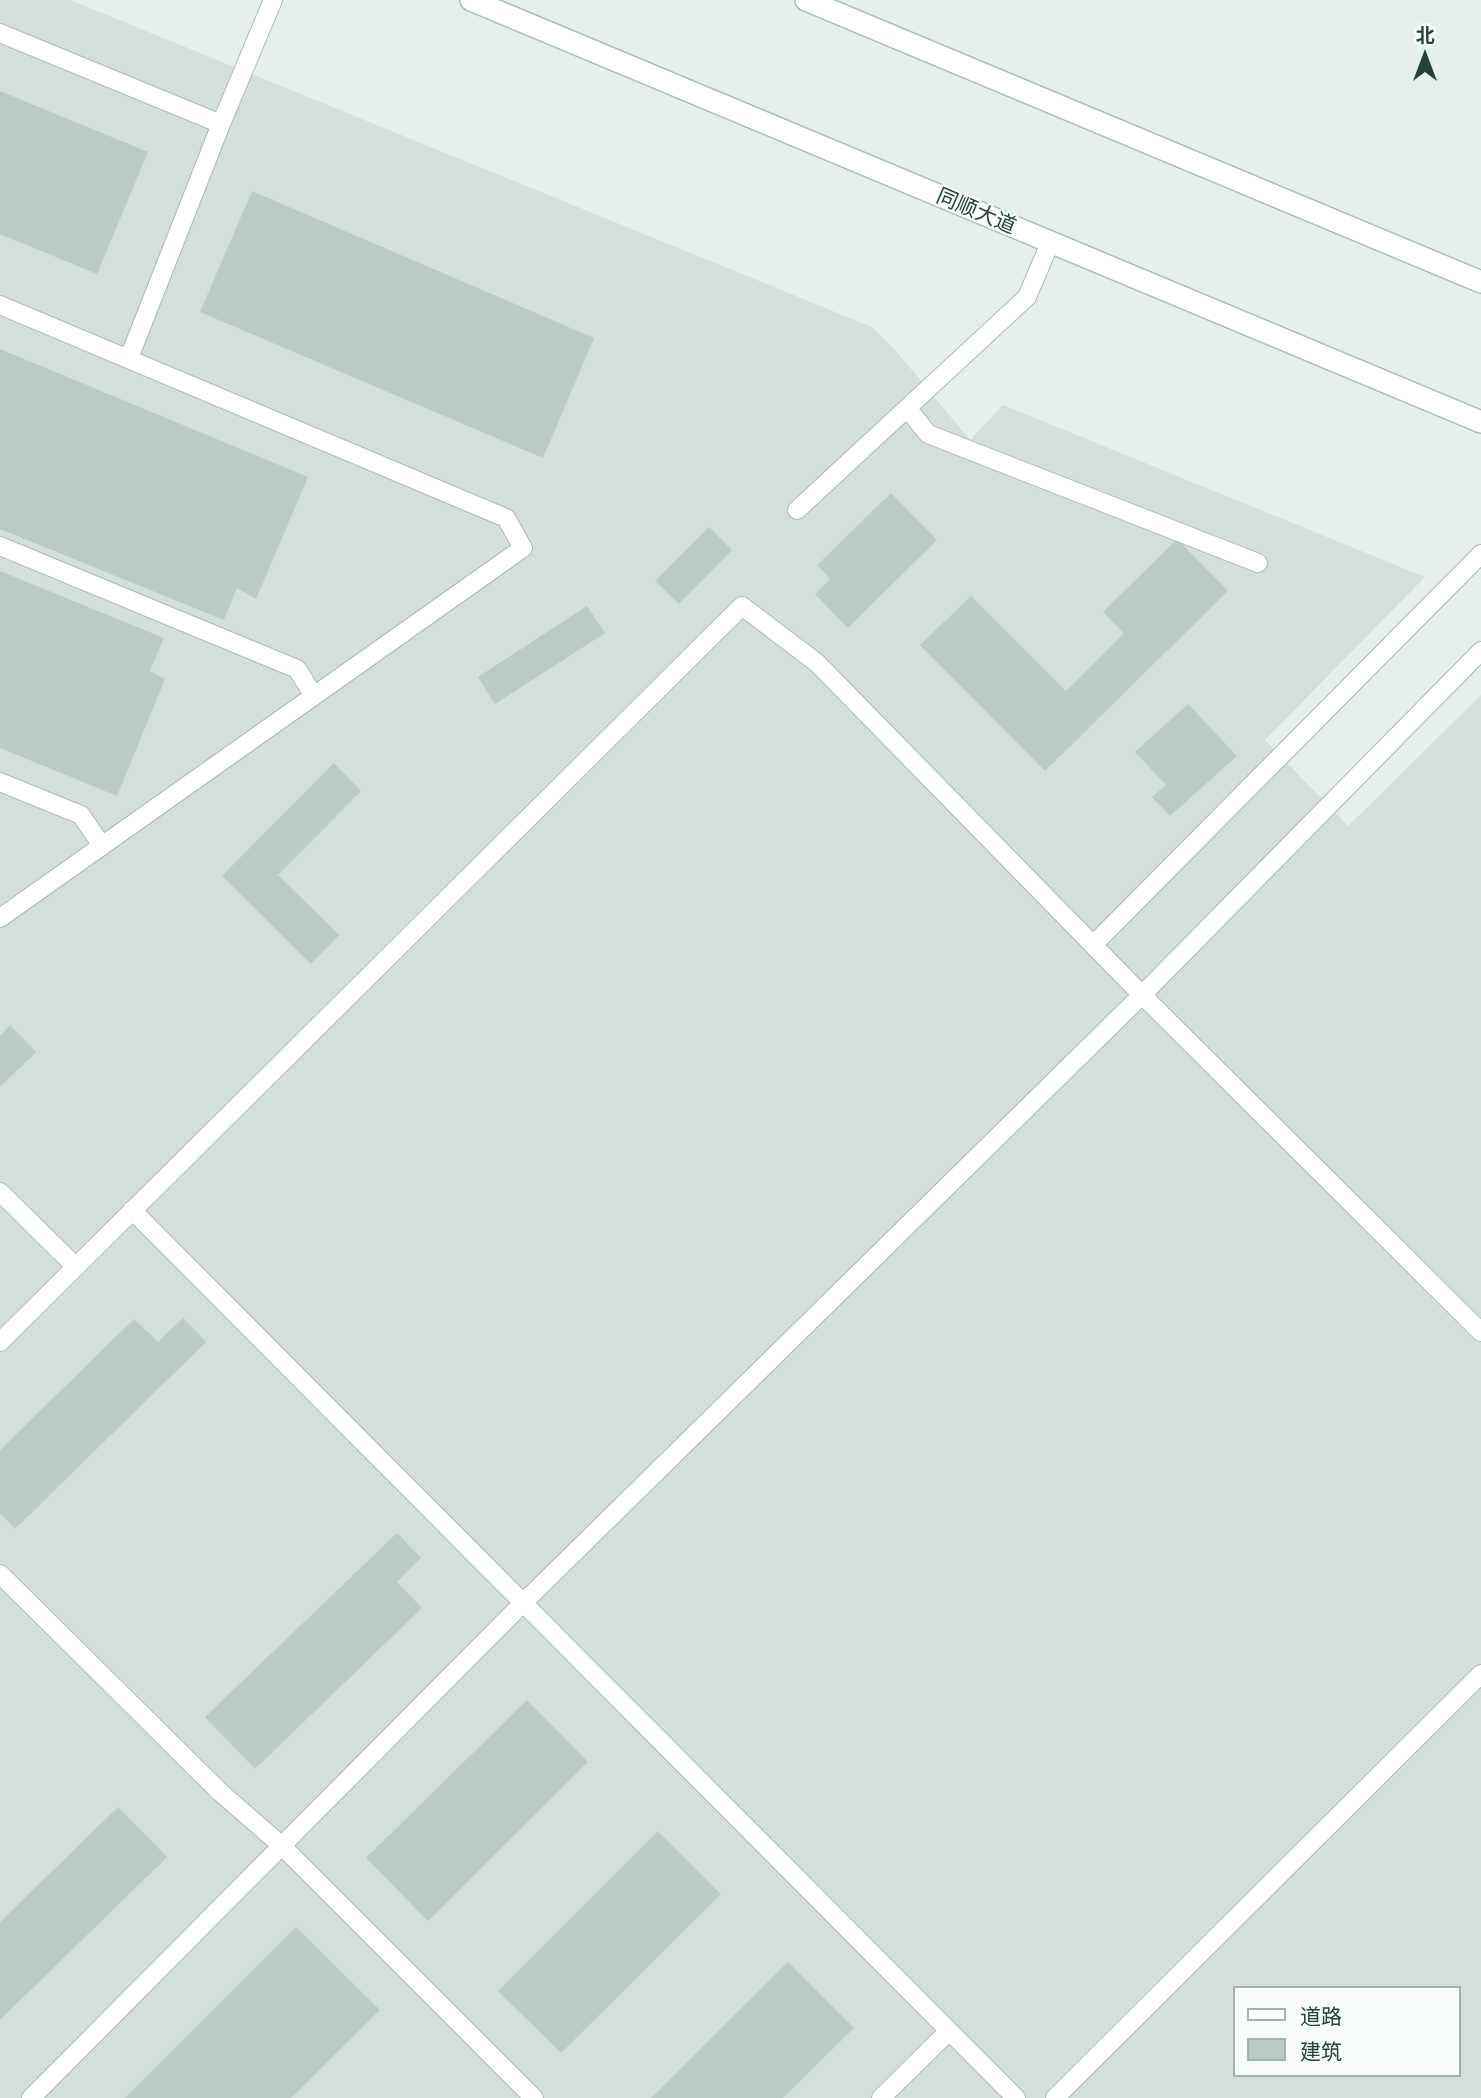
<!DOCTYPE html>
<html>
<head>
<meta charset="utf-8">
<style>
	body { margin:0 }
	#map { position:relative; width:1481px; height:2098px; overflow:hidden; background:#e6efeb; font-family:Manrope,"Noto Sans SC",sans-serif }
	canvas { display:block }
	.legend { position:absolute; left:1233px; top:1986px; width:228px; height:91px; box-sizing:border-box; background:#f7fbf9; border:2px solid #a3b1ad; margin:0; padding:9px 12px; list-style:none; font-size:21px; color:#24423a }
	.legend li { display:flex; align-items:center; gap:14px; height:35px }
	.legend b { width:35px; border:2px solid #a3b1ad }
	.north { position:absolute; left:1390px; top:21px; width:70px; height:70px; -webkit-text-stroke:5px #f7fbf9; paint-order:stroke; rotate:0deg; font-size:19px; font-weight:700; line-height:28px; text-align:center; color:#24423a }
	.north::after { content:''; display:block; margin:auto; width:24px; height:32px; background:#24423a; clip-path:polygon(50% 0,100% 100%,50% 72%,0 100%) }
</style>
</head>
<body>
<div id="map">
<canvas width="1481" height="2098"></canvas>
<ul class="legend">
<li><b style="height:9px;background:#fff"></b>道路</li>
<li><b style="height:19px;background:#bbcac4"></b>建筑</li>
</ul>
<div class="north">北</div>
</div>
<script>
const context = document.querySelector('canvas').getContext('2d');
context.lineJoin = 'round';
function fillPath(path, color) {
  context.fillStyle = color;
  context.fill(path, 'evenodd');
}
function trace(path, color, width, dash) {
  context.strokeStyle = color;
  context.lineWidth = width;
  context.lineCap = dash ? 'butt' : 'round';
  context.setLineDash(dash || []);
  context.stroke(path);
}
function write(font, color, halo, rows, align = 'center') {
  context.font = font + ' Manrope,"Noto Sans SC",sans-serif';
  context.lineWidth = 5;
  context.setLineDash([]);
  context.textBaseline = 'middle';
  context.strokeStyle = halo;
  context.fillStyle = color;
  for (const [text, x, y, turn = 0] of rows) {
    context.save();
    context.translate(x, y);
    context.rotate((+turn || 0) * Math.PI / 180);
    context.textAlign = isNaN(turn) ? turn : align;
    if (halo) context.strokeText(text, 0, 0);
    context.fillText(text, 0, 0);
    context.restore();
  }
}
const built = new Path2D(`
	M0,0H70L872,327L896,351L970,440L1003,405L1425,577L1265,740L1348,826L1481,695V2098H0ZM1234,1988H1458V2075H1234Z`);
const building = new Path2D(`
	M0,91L148,152L97,274L0,234Z
	M252,191L594,338L543,458L200,312Z
	M0,349L308,477L256,599L237,588L224,620L0,529Z
	M891,493L937,540L848,628L815,594L830,579L817,565Z
	M709,527L732,550L679,604L655,581Z
	M1177,539L1228,591L1045,771L920,645L971,596L1066,691L1124,633L1103,612Z
	M0,571L164,638L150,671L165,679L117,796L0,748Z
	M587,606L605,633L495,704L478,677Z
	M1188,704L1237,756L1170,816L1152,797L1166,785L1135,752Z
	M334,763L361,791L278,875L339,935L311,964L222,876Z
	M10,1025L36,1052L0,1087V1036Z
	M183,1318L206,1342L15,1529L0,1513V1450L134,1319L158,1342Z
	M397,1533L421,1558L397,1582L422,1608L255,1769L205,1717Z
	M527,1700L588,1762L428,1921L366,1858Z
	M118,1807L167,1857L0,2020V1922Z
	M658,1831L721,1894L561,2053L498,1991Z
	M296,1927L380,2010L291,2098H125Z
	M788,1962L854,2028L783,2098H651Z`);
const service = new Path2D(`
	M0,33L221,124
	M0,305L506,518L523,548L0,918
	M129,358L221,124L273,0
	M907,408L928,434L1258,563
	M797,510L1027,297L1050,243
	M0,546L297,669L314,696
	M0,782L81,815L102,846
	M1093,945L1481,554
	M0,1192L76,1267
	M132,1210L1016,2098
	M0,1342L742,606L817,663L1142,995L1481,1332
	M0,1574L220,1792L282,1846L534,2098
	M31,2098L523,1603L1142,995L1481,651
	M881,2098L949,2031
	M1055,2098L1481,1674`);
const secondary = new Path2D(`
	M471,0L1481,422
	M806,0L1481,282`);
const streetNames = [
	["同顺大道",976,212,23]
];
fillPath(built, '#d4dfda');
fillPath(building, '#bbcac4');
trace(service, '#a8b8b2', 20);
trace(secondary, '#a4bbb3', 24);
trace(service, '#fff', 18);
trace(secondary, '#fff', 21);
write('21px', '#24423a', '#f7fbf9', streetNames);
</script>
</body>
</html>
